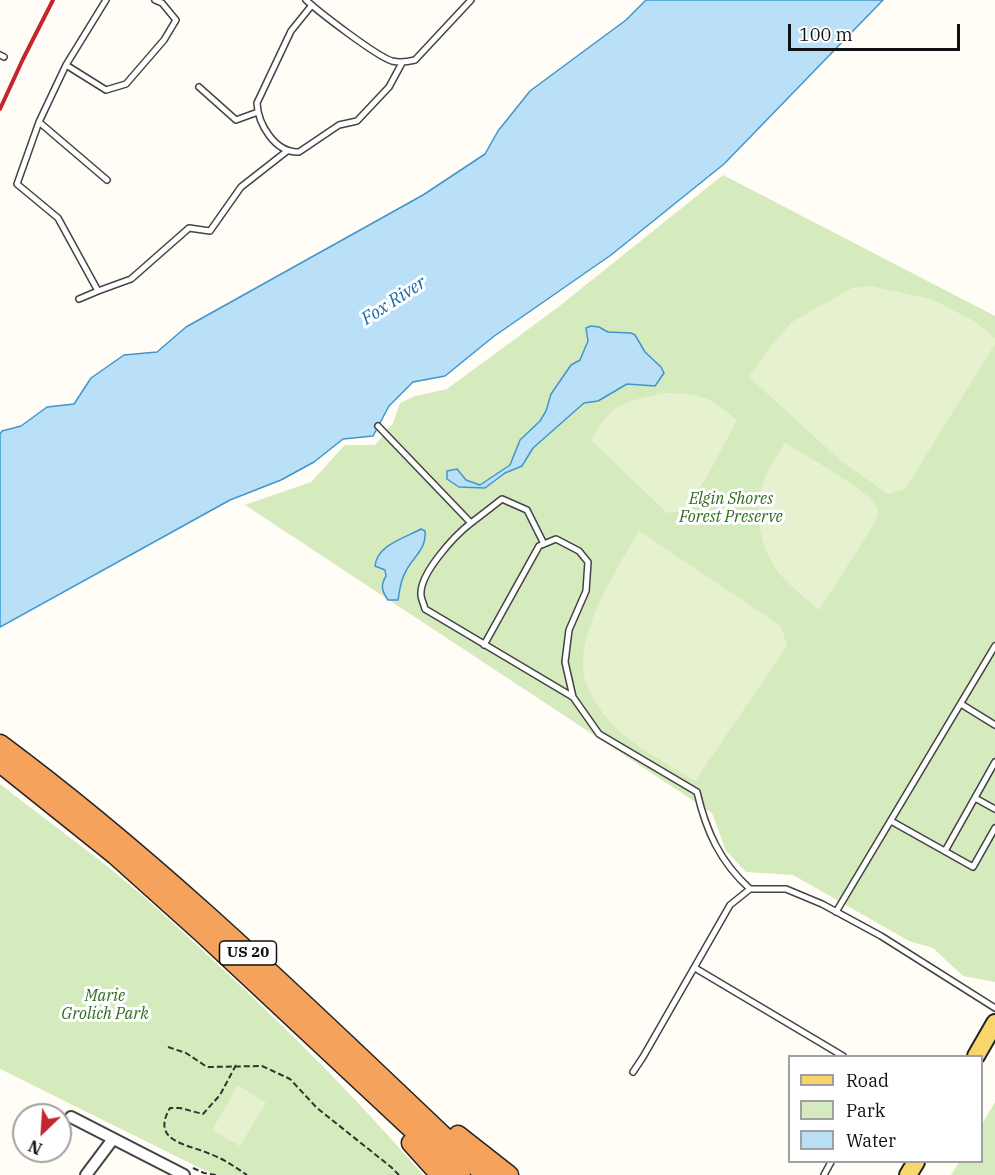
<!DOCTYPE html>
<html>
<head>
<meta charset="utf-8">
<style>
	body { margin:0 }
	#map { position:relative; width:995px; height:1175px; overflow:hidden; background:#fffdf5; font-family:"IBM Plex Serif",serif }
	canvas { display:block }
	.legend { position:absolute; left:788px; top:1055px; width:195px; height:108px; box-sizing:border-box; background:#fff; border:2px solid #a0a0a0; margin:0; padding:8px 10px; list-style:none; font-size:18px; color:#111 }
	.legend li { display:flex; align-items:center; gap:12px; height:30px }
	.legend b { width:30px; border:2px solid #a0a0a0 }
	.north { position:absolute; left:12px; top:1103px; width:60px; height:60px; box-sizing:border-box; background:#fff; border:2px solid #a0a0a0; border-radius:50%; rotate:205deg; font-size:16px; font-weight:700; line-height:24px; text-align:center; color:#111 }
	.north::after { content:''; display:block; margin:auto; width:21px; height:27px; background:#c4262e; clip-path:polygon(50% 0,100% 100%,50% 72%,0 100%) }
	.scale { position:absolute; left:788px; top:24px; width:172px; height:27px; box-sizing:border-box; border:3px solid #111; border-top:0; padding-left:8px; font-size:18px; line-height:21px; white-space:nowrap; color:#111; -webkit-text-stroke:4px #fff; paint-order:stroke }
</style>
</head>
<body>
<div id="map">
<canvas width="995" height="1175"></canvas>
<ul class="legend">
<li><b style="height:8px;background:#f9d66b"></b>Road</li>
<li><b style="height:16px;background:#d5ebbd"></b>Park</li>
<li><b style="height:16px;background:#b9e0f7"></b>Water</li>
</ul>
<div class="north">N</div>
<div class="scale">100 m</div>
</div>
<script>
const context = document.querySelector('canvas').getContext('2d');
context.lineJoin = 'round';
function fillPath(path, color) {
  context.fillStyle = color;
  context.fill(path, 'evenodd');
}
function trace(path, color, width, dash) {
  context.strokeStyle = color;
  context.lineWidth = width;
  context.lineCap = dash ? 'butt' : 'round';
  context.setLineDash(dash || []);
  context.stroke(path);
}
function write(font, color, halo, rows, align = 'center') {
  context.font = font + ' "IBM Plex Serif",serif';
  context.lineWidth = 6;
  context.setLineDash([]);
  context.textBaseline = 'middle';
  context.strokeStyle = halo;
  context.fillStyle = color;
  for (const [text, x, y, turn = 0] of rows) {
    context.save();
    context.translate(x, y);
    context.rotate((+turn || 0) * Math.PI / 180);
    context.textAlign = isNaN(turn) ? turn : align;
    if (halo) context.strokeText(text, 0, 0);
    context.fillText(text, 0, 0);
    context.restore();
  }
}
const green = new Path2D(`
	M723,175L995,316V982L963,976L933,948L909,941L793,875L746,872L726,851L712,813L245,505L311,482L345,445H375L393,423L400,403L415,396L447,389L557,308Z
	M0,784C48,822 100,858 146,899C243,986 338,1076 423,1175H214L0,1069Z
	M995,1102V1175H951L959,1162H982V1124Z`);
const pitch = new Path2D(`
	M871,286L931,299L974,321L995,338V344L905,489L888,494L841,461L749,377L771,346L792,322L852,288Z
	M666,393C703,394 709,397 737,420L709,473L685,510L667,513L591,440C598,429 605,416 615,409C627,400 651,396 666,393Z
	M785,443C803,454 870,491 877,507C880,515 875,522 871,529L819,610C786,582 764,566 759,521C758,506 760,489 766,475C771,464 779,454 785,443Z
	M639,531L781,626L787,646L695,781C667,763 634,747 611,723C600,710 587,692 584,675C576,632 618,567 639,531Z
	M238,1085L266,1103L240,1146L212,1130Z`);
const water = new Path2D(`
	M646,0H883L724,164L611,255L493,337L445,376L413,382L389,406L373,436L343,439L314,462L281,480L230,500L0,627V434L2,431L21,426L47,407L74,404L91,378L124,355L157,352L186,327L423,195L485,154L498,131L530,91L626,20Z
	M591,326L599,327L608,332L631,333L635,335L645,352L661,367L664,373L655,386L627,384L598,401L584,403L533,448L522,466L505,473L485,488L459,487L447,479V471L457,469L466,480L480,485L510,465L520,440L540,421L546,411L551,394L571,365L580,360L588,341L586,328Z
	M421,529L425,531C427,549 413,557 406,571C400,581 400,589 398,600H388C382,591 380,586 386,576L385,570L375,566C377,545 405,538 421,529Z`);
const path = new Path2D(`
	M168,1047L186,1053L207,1067L262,1066L290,1079L317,1108L391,1167L399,1175
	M236,1065L220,1095L203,1114L180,1108H170C150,1142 188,1144 210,1154C224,1159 235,1167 247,1175
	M193,1168L204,1173L216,1175`);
const service = new Path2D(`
	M106,0L66,65L106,90L126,84L164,40L176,20L162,3L155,0
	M306,0C319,12 376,56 392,61C400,63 407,62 415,60L471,0
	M312,5L291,31L257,103C258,124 275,153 299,152L339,125L357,121L389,87L402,63
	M0,55L4,57
	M66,65L39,122L107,180
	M199,87L236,120L258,112
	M39,122L17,184L58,218L98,291L131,279L189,228L210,231L241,187L287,151
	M79,299L98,291
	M378,426L471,523C455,535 419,574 421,595C421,599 424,604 425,609L573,697
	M471,523L502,499L527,510L544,544
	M484,645L539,546L556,539L579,551L588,562L586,591L569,630L565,662L573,697L599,734L697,792C706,831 720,862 750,889
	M961,704L995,725
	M975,798L995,809
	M891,821L973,867L995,828
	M945,851L995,762
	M836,912L995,646
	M695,968L843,1056
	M633,1072L643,1057L730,905L750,889H786L822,904L881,936L995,1008
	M824,1175L831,1162`);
const minor = new Path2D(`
	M71,1117L184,1175
	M86,1175L113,1139`);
const primary = new Path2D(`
	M976,1056L995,1023
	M908,1175L916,1162`);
const motorway = new Path2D(`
	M0,744C174,873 327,1027 485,1175
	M0,763L115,855L203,934L461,1175
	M458,1135L509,1175
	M411,1143L440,1175`);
const rail = new Path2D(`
	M0,109L23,59L53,0`);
const shields = [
	[248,953,57]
];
const shieldNames = [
	["US 20",248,953]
];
const parkNames = [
	["Elgin Shores",731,499],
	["Forest Preserve",731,517],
	["Marie",105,996],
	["Grolich Park",105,1014]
];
const waterNames = [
	["Fox River",394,301,-33]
];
fillPath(green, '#d5ebbd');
fillPath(pitch, '#e6f2cf');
fillPath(water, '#b9e0f7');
trace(water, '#3f96cf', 1.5);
trace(service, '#444', 8);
trace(minor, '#444', 14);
trace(primary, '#222', 20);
trace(motorway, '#222', 21);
trace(path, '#333', 2, [6, 3]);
trace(service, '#fff', 5);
trace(minor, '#fff', 10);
trace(primary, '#f9d66b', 16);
trace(motorway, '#f5a25d', 18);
trace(rail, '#c4262e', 4);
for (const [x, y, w] of shields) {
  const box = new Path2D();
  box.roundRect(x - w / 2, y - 12, w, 24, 4.5);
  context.fillStyle = '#fff';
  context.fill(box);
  trace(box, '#111', 1.5);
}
write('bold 15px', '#111', null, shieldNames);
write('italic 16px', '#2f6b1f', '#fff', parkNames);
write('italic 18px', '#1768a6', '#fff', waterNames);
</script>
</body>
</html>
